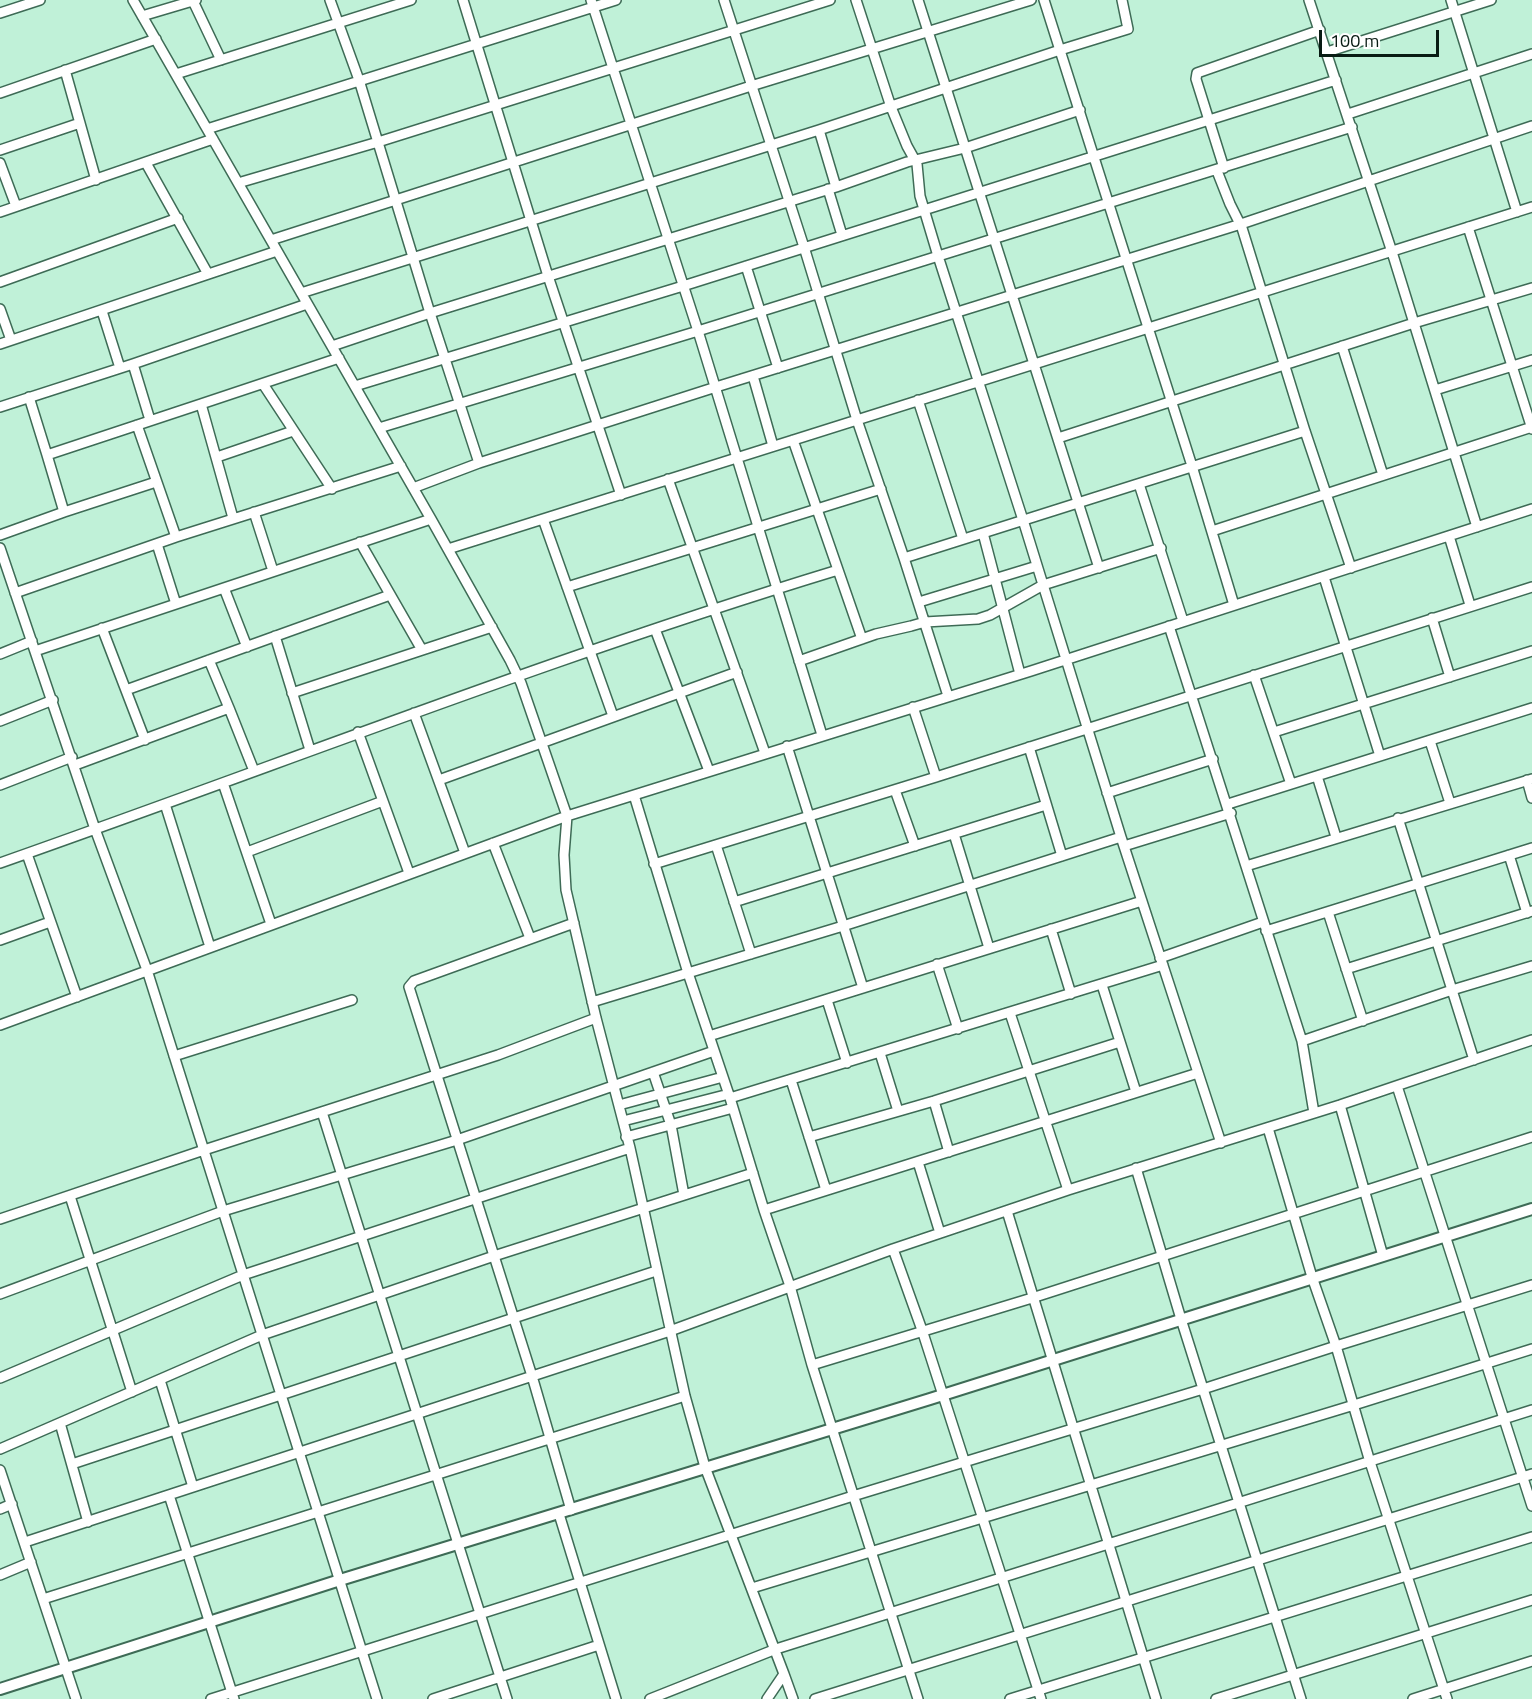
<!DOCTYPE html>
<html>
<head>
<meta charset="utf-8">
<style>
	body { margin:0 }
	#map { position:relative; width:1532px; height:1699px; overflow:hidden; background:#c0f1d8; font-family:"Titillium Web",sans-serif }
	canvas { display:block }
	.scale { position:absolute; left:1319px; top:30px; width:120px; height:27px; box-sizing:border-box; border:3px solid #091c14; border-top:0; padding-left:8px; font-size:18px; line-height:21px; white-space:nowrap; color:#091c14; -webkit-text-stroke:4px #fff; paint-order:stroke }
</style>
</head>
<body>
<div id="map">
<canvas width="1532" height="1699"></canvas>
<div class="scale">100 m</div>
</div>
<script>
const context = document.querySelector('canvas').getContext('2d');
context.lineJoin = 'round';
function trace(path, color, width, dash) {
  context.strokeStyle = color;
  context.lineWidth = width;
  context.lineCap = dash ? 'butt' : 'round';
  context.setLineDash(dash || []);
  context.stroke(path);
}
const minor = new Path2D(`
	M330,0L359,80L430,313L479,463
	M463,0L548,276L621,495
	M591,0L698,331L822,735
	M724,0L804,247L857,420L904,558L948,696
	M856,0L891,107L907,146L917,164L920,196L938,256L1023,520L1121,837L1221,1143
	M918,0L1099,568
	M1044,0L1192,466L1234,605
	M1309,0L1392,252L1477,527
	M1451,0L1517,212
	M193,1L221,60
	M0,13L40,0
	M142,16L196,0
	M1327,52L1491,0
	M65,70L96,180
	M176,74L411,0
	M0,93L156,39
	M1348,114L1532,54
	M207,129L616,0
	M819,130L836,187
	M0,150L80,123
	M0,163L16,206
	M146,163L208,274
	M1224,168L1196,79L1197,73L1320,30
	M1217,171L1230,204L1242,228L1305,431L1351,568
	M238,183L378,142L830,0
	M828,189L842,235
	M0,212L213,139
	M1468,227L1532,429
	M271,240L751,86L1031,0
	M746,266L778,368
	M0,282L178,218
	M301,293L819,130L1060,50L1128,29L1122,0
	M0,309L11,340
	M102,311L120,368
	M0,344L277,251
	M332,346L430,313L836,187L907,162L965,148L1080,110
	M1342,346L1383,475
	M133,364L150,420
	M753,376L773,446
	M263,384L332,489
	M355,386L683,286L1336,80
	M1435,390L1532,360
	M29,397L47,455
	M918,400L963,539
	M0,407L133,364L307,304
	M137,425L176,537
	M379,428L698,331L1352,127
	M1058,438L1414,323L1532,288
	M793,440L862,639
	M217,457L293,431
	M668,479L765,753
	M1139,484L1183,621
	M413,488L479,463L716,387L1241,224L1532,126
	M64,512L156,482
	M254,512L273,571
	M233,518L201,404L339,358
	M543,519L613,716
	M1212,531L1532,427
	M983,533L1020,674
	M0,535L64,512L47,455L201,404
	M1449,536L1470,605
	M360,542L422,650
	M157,544L176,604
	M0,548L95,829L147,970L377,1699
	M448,549L1532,207
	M904,558L1305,431
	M1324,577L1380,756
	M567,587L881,489
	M224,588L247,647
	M15,593L176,537L401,466
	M919,602L1037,566
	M1432,618L1450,677
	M1169,626L1302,1041L1314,1113
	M102,628L145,740
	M655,629L709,771
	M275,636L310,750
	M35,651L431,519
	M0,654L32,641
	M209,660L229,708
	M799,661L876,634L911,626L925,622L978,619L990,615L1043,585L1161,548
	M1254,675L1291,784
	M126,690L390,595
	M292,693L492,627
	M913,707L936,777
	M414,713L465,853
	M0,721L53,700
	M358,732L409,873
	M1274,732L1532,651
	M1430,741L1450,803
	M787,746L863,988
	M1029,747L1062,856
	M75,765L229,708L254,771
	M1317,776L1336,837
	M439,780L737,672
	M1527,780L1532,798
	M223,783L271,924
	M0,785L72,757
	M895,790L915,846
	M1107,793L1213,759
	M634,795L688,973L730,1098L764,1210L790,1286L812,1365L918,1699
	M165,804L210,947
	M1228,804L1532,708
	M1398,818L1474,1060
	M954,834L989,948
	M493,843L530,938
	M716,845L751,954
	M1124,846L1231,813
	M247,852L383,801
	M27,854L77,997
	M1509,855L1527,913
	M0,863C279,765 555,656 838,570
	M654,864L936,777L1532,587
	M1246,866L1532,779
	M734,902L1046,805
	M1328,912L1363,1021
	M1051,929L1071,994
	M1266,931L1532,848
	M0,940L50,922
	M1160,958L1263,922
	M937,964L958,1029
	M1346,969L1532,911
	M1102,985L1136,1092
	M827,1000L847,1063
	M592,1002L843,926L1121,837
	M1010,1013L1068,1190
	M0,1025L567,816L521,683L510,660L431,519L133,0
	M709,1036L1142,901
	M1302,1041L1452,990L1532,966
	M880,1053L898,1111
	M174,1056L352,1000
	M653,1072L671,1125L684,1195
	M791,1080L826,1190
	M1397,1086L1532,1506
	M730,1098L1163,965
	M934,1101L949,1152
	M619,1105L723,1077
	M1340,1105L1383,1256
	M322,1112L507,1699
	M623,1121L729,1094
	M1268,1128L1312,1277L1336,1346L1370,1462L1447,1699
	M626,1137L733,1108
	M809,1137L934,1101L1120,1042
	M918,1162L940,1233
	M1136,1168L1181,1319L1301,1699
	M70,1196L132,1392
	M764,1210L1198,1073
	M1007,1211L1156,1699
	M0,1219L204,1150L498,1055L596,1018
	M893,1249L922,1330L1041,1699
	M0,1294L223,1211L457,1140L714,1051
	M812,1365L1032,1298L1532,1137
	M0,1378L243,1275L630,1148
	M160,1380L193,1487
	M60,1423L88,1522
	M0,1449L262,1335L494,1256L753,1173
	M72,1464L656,1271
	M0,1470L76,1699
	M169,1495L234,1699
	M0,1509L12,1504
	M571,1510L532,1376L409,987L414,981L574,923
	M559,1514L616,1699
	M25,1542L670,1331L893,1249L1068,1190L1340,1105L1532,1040
	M0,1575L31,1562
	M752,1588L1354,1405L1532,1349
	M43,1599L685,1396
	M784,1674L793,1699
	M211,1699L853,1496L1203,1389L1336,1346L1532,1285
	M433,1699L599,1645
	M650,1699L776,1649L1532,1410
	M767,1699L784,1674L705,1467L685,1396L630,1148L596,1018L566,890L564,855L567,816L1031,671L1532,509
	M815,1699L1532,1474
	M1010,1699L1532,1537
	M1216,1699L1532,1600
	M1413,1699L1532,1661`);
const major = new Path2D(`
	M0,1689L340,1580L930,1399L1532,1209`);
trace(minor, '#3e6b56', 12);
trace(major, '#3e6b56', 14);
trace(minor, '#fff', 9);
trace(major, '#fff', 10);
</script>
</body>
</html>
